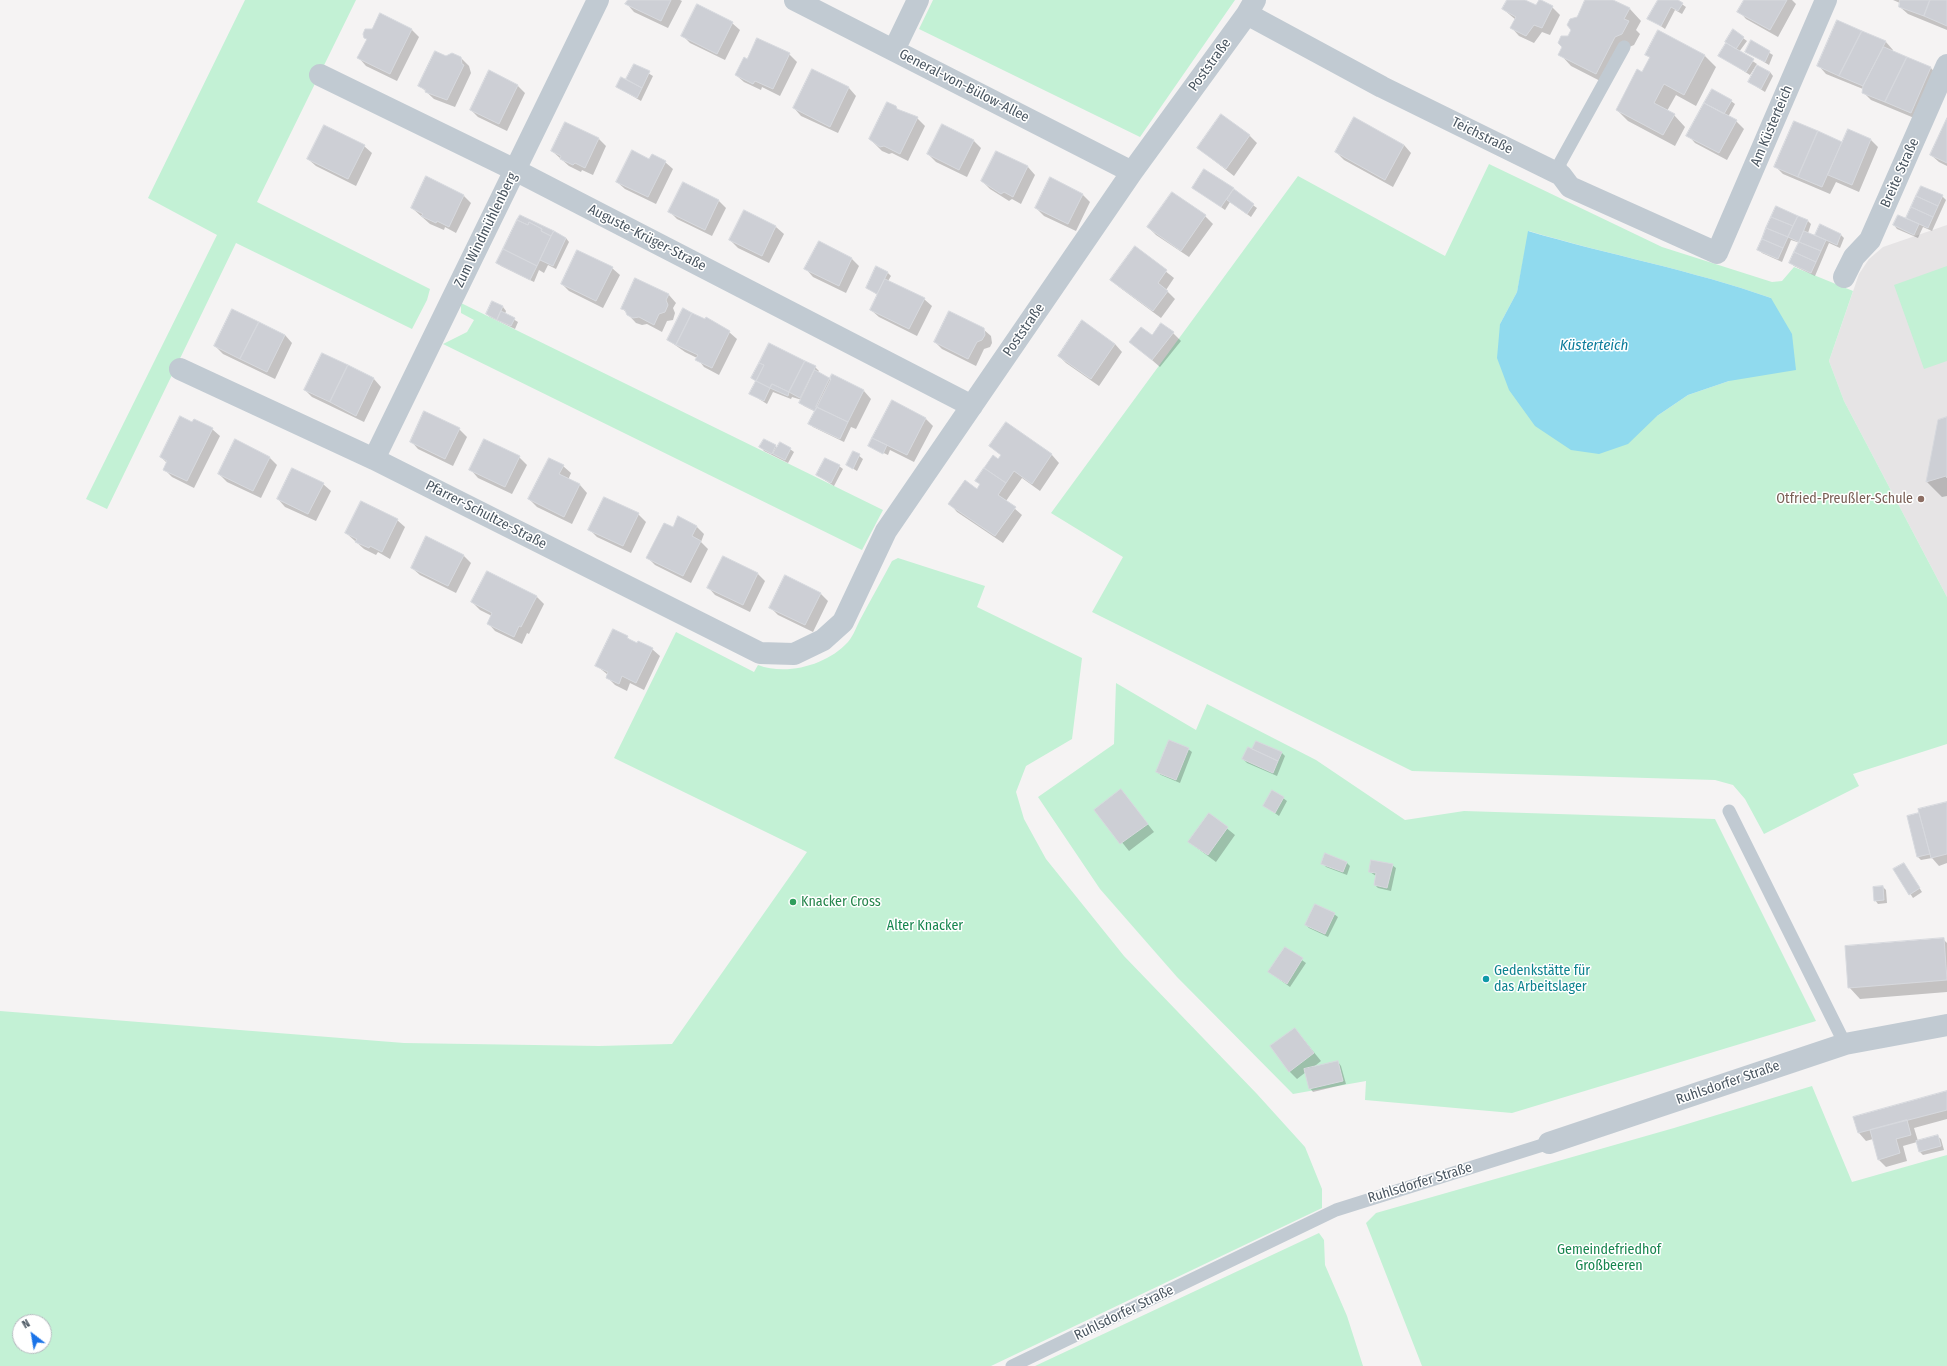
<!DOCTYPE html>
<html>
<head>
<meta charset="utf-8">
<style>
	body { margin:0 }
	#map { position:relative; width:1947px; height:1366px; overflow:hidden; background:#f5f3f3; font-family:"Fira Sans Condensed",sans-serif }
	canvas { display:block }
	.north { position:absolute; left:12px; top:1314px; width:40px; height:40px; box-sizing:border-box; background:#fff; border:1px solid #b7bbc0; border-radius:50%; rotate:329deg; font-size:11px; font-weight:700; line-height:16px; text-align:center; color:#4a5661 }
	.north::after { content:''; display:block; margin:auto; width:14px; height:18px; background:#1a73e8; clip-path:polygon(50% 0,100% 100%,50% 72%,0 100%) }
</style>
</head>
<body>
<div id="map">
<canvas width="1947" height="1366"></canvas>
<div class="north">N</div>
</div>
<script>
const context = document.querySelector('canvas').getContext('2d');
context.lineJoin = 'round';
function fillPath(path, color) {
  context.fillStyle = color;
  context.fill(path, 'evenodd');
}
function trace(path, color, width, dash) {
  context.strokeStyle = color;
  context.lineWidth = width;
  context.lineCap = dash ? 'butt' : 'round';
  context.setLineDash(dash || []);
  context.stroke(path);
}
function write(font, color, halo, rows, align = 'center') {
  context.font = font + ' "Fira Sans Condensed",sans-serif';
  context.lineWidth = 3;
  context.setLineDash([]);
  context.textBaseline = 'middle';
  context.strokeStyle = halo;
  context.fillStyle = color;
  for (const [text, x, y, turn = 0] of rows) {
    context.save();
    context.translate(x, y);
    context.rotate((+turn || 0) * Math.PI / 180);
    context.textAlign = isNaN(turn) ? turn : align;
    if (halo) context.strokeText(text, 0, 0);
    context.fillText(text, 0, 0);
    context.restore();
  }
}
const education = new Path2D(`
	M1947,225V597L1844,401L1829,361L1859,274L1869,259L1883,247Z`);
const green = new Path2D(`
	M245,0H356L257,202L430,289L427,300L412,329L236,243L107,509L86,499L217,235L148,198Z
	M933,0H1235L1140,137L919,29Z
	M1489,164L1662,247L1772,282L1782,281L1794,267L1853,291L1829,361L1844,401L1947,597V744L1853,774L1859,786L1764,834L1745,799L1733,785L1715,780L1412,771L1092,612L1123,557L1051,513L1298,176L1445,256ZM1529,231C1609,255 1692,270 1771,298L1729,381L1688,395L1657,416L1500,324L1517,292Z
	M1947,266V361L1924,369L1894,285Z
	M461,303L883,510L862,550L443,344L467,332L474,320L461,313Z
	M898,558L985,586L977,607L1082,658L1072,739L1026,766L1016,792L1024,819L1046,859L1124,956L1257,1094L1305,1147L1322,1189V1208L991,1366H0V1011L404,1043L599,1046L672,1044L807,852L614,758L676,632L754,672L758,665C787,676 827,665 848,642C854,635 857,625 861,618C871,599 882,580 892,561ZM20,1322H44V1346H20Z
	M1116,683L1196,730L1207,704L1316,760L1405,820L1464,811L1715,819L1816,1021L1512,1113L1365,1100L1366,1081L1293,1094L1177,977L1100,889L1038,797L1114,744Z
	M1812,1086L1852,1182L1947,1155V1366H1422L1366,1223L1376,1213L1674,1128Z
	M1319,1233L1324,1240L1325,1265L1347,1316L1363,1366H1035Z`);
const water = new Path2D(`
	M1528,231C1609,255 1692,270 1771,298L1792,334L1796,370L1729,381L1688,395L1657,416L1628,444L1599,454L1571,450L1535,426L1509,390L1497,358L1500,324L1517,292Z`);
const shadow = new Path2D(`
	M629,0H680L682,1L668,28L634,12L627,4Z
	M1508,0H1523L1536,6L1552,7L1560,15L1550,35L1542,32L1534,43L1519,36L1512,28L1516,20L1503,9Z
	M1587,0H1611L1630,9L1641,21L1636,30L1640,34L1634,45L1627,48L1608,85L1571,66L1560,54Z
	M1659,0H1676L1686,7L1682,14L1675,10L1665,29L1649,18Z
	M1745,0H1792L1796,4L1778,37L1746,19L1739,11Z
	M1893,0H1947V30L1908,14L1900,7V3Z
	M1838,22L1886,42L1893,50L1892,52L1931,68L1938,76L1919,120L1871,100L1863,92V89L1826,74L1819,66Z
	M732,23L740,30L725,60L690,43L682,35Z
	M411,29L419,37L397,81L366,66L359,58L367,40L365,38Z
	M1659,31L1705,56L1716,67L1696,106L1676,95L1667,111L1674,115L1685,127L1675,146L1628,121L1617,110L1642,73L1650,58L1646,55Z
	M1743,38L1747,41L1739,52L1757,64L1750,75L1720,56L1731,46L1726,41Z
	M1751,42L1773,55L1769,65L1746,51Z
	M789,54L797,62L780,96L762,87L761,90L744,82L736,75L748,60Z
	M446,57L461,58L469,66L471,73L455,107L434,99L420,86Z
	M634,65L653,76L641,101L617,87L626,81Z
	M812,70L849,88L856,96L838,133L801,116L794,108Z
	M489,72L518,86L525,93L507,131L478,117L471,110Z
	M1770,72L1773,76L1765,92L1749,82Z
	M1731,101L1735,104L1728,117L1736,121L1744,129L1727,160L1695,143L1688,135Z
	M895,107L899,111L917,118L925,126L908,161L892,153L889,154L882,151L870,139Z
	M1221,116L1250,136L1257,143L1234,176L1198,148Z
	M1947,121V166L1939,162L1931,155Z
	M1795,122L1843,143L1871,140L1878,147L1859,192L1836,182L1830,194L1783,174L1776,167Z
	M566,123L599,139L606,146L593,175L582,170L581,172L569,166L552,151Z
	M942,125L974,141L981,148L967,177L936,162L928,154Z
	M1404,145L1411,153L1393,187L1344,160L1336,152Z
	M364,146L372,153L356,186L316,166L308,159Z
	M997,152L1028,167L1035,175L1021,204L1012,199L1009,201L990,189L982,181Z
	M650,160L665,162L673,169L656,204L625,189L617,182Z
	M1204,170L1257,208L1251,217L1230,202L1225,210L1193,187Z
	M427,178L464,196L471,203L456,233L445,227L444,230L430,224L412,208Z
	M1921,187L1942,196L1946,200L1932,231L1923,227L1918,238L1897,229L1894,225L1907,220Z
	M1082,194L1090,202L1076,231L1044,216L1036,208Z
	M718,200L726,208L712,236L677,219L669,211Z
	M1776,207L1808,221L1811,224L1808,233L1815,237L1820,226L1841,235L1844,238L1840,248L1829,243L1815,276L1794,266L1791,263L1800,243L1791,240L1782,262L1762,253L1758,249Z
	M744,211L776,227L784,234L769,263L738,248L730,240Z
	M520,216L566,238L569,242L556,269L548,265L544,273L539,270L534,282L501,266L497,263Z
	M1205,216L1213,224L1189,257L1156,235L1148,227Z
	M819,242L852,259L859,266L846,293L813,277L806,269Z
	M1135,247L1174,278L1166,290L1175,299L1161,318L1119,287L1111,280Z
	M612,268L620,275L603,308L569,291L562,284Z
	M887,272L891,276L888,281L924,299L932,306L917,336L879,317L871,310L878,295L867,288Z
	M636,279L669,295L676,303L673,308L675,313L673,320L667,321L662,332L647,324L642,325L636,323L622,308Z
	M493,303L503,307L506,311L505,314L518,322L515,329L490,317L487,314Z
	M983,329L991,336L992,343L990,347L984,349L976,366L942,349L935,342Z
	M729,332L737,339L719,375L704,367L697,358L685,352L668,340Z
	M1173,333L1181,341L1160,367L1131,342Z
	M285,335L292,343L275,379L223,354L215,346Z
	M1115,344L1122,352L1099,386L1066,363L1059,356Z
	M323,354L374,379L381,387L364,422L312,397L305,390Z
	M815,367L819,371L817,373L831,380L833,376L864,391L871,399L856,429L851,427L844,442L813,427L810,424L816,412L804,406L800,403L802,400L792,397L791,399L773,392L767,404L751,394L756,381L752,378Z
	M925,418L933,426L914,462L890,450L888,455L869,446Z
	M1947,418V496L1942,497L1927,482L1939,421Z
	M193,423L212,429L220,436L194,488L172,477L164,469L167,463L161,457Z
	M1006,424L1052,455L1059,463L1040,491L1022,478L1006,501L1022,515L1003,543L957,512L950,504L978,490L981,485L976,481L1002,456L990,446Z
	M459,429L467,437L453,466L418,449L411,441Z
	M764,440L778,448L790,449L794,452L788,463L764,451L761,447Z
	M854,452L863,459L857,471L847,465Z
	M269,457L277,465L261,498L227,482L219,474Z
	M519,457L527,465L512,494L478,478L471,470Z
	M563,466L571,473L568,480L580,485L587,493L572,524L537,507L529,499Z
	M839,466L843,469L834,486L817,475Z
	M323,484L331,491L316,521L285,507L278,499Z
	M638,514L646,522L631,553L597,537L590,530Z
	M678,518L697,527L704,534L701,542L708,549L691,583L655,565L647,557L673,528Z
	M397,520L405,527L390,559L378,552L376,555L364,549L346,533Z
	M463,555L471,563L456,593L420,575L412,568Z
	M723,557L758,574L765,581L750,612L715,595L708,587Z
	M821,594L828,601L813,632L778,615L771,608Z
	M536,596L544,604L529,634L527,633L522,644L495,631L488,623L492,616L480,610L472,602Z
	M627,637L632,642L652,649L660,656L644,690L630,683L627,691L615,685L607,677L608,675L596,665Z
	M1256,742L1282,753L1285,756L1277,776L1247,763L1243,759L1253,750Z
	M1188,749L1192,752L1180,783L1161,775L1157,772Z
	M1121,790L1154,832L1129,851L1096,810Z
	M1283,798L1287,801L1279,816L1265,806Z
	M1947,803V863L1939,866L1932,858L1921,860L1918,857L1908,817Z
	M1209,814L1235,835L1216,862L1189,842Z
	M1326,855L1347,863L1350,866L1347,875L1326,867L1323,863Z
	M1904,864L1922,892L1913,898L1895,870Z
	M1392,865L1396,868L1391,891L1378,888L1375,885L1376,876L1370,872Z
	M1883,887L1886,890L1887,903L1878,904L1875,900Z
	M1334,914L1338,917L1328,937L1309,928L1306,925Z
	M1943,939L1947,943V992L1860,999L1849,987Z
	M1285,948L1306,963L1290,987L1269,972Z
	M1295,1029L1321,1061L1311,1069L1338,1062L1341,1066L1346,1084L1313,1092L1310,1088L1306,1072L1297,1079L1289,1071Z
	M1947,1092V1119L1914,1128L1918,1141L1937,1136L1941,1139L1944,1150L1923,1155L1920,1152L1917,1142L1903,1146L1907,1161L1886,1167L1878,1159L1873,1139L1866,1141L1859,1133L1855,1118Z`);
const building = new Path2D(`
	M628,0H671L661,21L625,4Z
	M1507,0H1525L1536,5L1539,0H1541L1553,6L1542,28L1534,25L1526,36L1510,28L1516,17L1502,9Z
	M1585,0H1613L1630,8L1624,19L1629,21L1622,34L1615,37L1596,74L1558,55L1562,47L1558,43L1561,36H1568L1571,30L1567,25L1570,19L1577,17Z
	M1658,0H1678L1683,3L1678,11L1671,7L1661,26L1647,19Z
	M1744,0H1787L1770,30L1737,12Z
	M1900,0H1930L1924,16L1899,7Z
	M1930,0H1947V26L1924,16Z
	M697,4L733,22L717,54L681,36Z
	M380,13L412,29L390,74L357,58L367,39L364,38L363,34L365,29H372Z
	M1837,20L1862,31L1839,76L1817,66Z
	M1733,29L1744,37L1736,49L1725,42Z
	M1658,30L1705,55L1684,95L1664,84L1654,103L1675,114L1663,135L1616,110L1637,69L1642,72L1650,57L1645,55Z
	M1862,31L1886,41L1863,86L1839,76Z
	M757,38L790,53L773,89L755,81L753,84L735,75L744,57L747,59Z
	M1751,40L1770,51L1765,62L1745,52Z
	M1726,43L1754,59L1746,72L1718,56Z
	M1884,47L1907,57L1885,102L1862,93L1863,86Z
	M435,51L446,56L452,53L461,57L462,64L464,65L447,100L425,92L426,90L418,86Z
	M1907,57L1931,67L1911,113L1885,102Z
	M634,64L650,71L642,88L626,79Z
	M1757,65L1770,72L1761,89L1748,82Z
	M812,69L849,87L830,127L793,108Z
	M489,70L518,85L499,124L470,110Z
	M621,77L642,88L637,98L616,87Z
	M1712,89L1732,100L1724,114L1704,103Z
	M887,102L896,106L897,109L918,117L900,154L884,146L880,147L869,139Z
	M1704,103L1737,120L1719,153L1686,136Z
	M1221,114L1250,135L1226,169L1197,148Z
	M1354,117L1404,145L1385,180L1335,152Z
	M1947,118V163L1930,155Z
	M1794,121L1818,131L1798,177L1774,167Z
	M565,122L599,138L585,168L575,163L573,165L560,159L561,156L551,151Z
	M942,124L974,140L959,170L927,154Z
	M324,125L365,145L348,179L307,159Z
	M1848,129L1871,139L1852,185L1828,175Z
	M1818,131L1842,142L1822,187L1798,177Z
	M632,150L649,159L652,154L666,161L648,197L616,182Z
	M996,151L1028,166L1013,197L1004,192L1001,194L981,181Z
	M1204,169L1234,188L1221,207L1192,188Z
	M426,176L464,195L449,227L437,221L436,223L421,216L423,214L411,208Z
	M1050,177L1083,194L1068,224L1035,208Z
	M683,182L719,200L705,230L668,212Z
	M1921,186L1943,195L1938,206L1916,196Z
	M1234,189L1254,204L1247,214L1227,200Z
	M1172,192L1206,215L1181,251L1147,227Z
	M1916,196L1938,206L1933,217L1911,207Z
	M1776,206L1798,216L1793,226L1771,217Z
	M1911,207L1933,217L1928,228L1906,218Z
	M744,210L776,226L762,256L729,240Z
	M520,215L554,231L551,236L541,231L542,229L529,222L528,225L517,220Z
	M1898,215L1919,224L1914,235L1893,225Z
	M1798,216L1808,220L1799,242L1788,237Z
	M1771,217L1793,226L1788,237L1766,228Z
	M517,220L528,225L529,222L542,229L541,231L551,236L537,266L503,249Z
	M1820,224L1841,234L1837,245L1815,235Z
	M1766,228L1788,237L1783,248L1762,239Z
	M554,231L566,238L553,266L540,260Z
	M1804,231L1826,240L1821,251L1799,242Z
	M1762,239L1783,248L1778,259L1757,250Z
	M819,241L852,258L839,286L804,269Z
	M1799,242L1821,251L1816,262L1794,252Z
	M1135,246L1167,270L1158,283L1168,291L1153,311L1110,280Z
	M503,249L537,266L530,280L496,263Z
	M577,250L613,267L596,301L561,284Z
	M1794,252L1816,262L1811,273L1789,263Z
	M876,266L888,272L877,294L866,288Z
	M635,278L669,294L666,300L668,305L665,312L659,314L654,325L639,317L633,318L627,315L625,310L621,309Z
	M885,279L925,298L909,329L870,310Z
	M492,301L503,306L497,320L486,314Z
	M683,308L692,313L676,345L667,340Z
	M232,309L259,322L240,359L214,346Z
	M501,311L515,318L511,326L497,320Z
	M949,311L984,328L985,335L982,340L977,342L968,359L934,342Z
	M692,313L705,319L706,317L730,331L712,368L695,360L698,355L676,345Z
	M1082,320L1115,344L1091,379L1058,356Z
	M259,322L285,335L267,372L240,359Z
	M1161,323L1174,332L1152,360L1129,342L1141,327L1152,335Z
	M769,343L805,361L789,392L772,384L770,388L756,381L764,365L759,363Z
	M322,353L348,365L330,402L304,390Z
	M805,361L816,366L800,398L789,392Z
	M759,363L764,365L756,381L751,378Z
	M348,365L374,378L356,416L330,402Z
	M815,370L831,379L815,411L799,403Z
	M832,374L864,390L848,422L816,407Z
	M756,381L770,388L764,401L749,394Z
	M772,384L789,392L788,396L770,388Z
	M892,400L926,418L907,455L872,438Z
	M817,407L848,422L840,439L808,424Z
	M424,411L460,428L445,459L410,442Z
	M180,416L192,422L194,419L213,428L187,481L163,470L167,461L160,457Z
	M1947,417V478L1946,476L1926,482L1938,420Z
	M1006,422L1052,454L1032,484L1014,471L1006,483L984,468L993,455L998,459L1001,455L989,446Z
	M872,438L887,445L883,454L868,446Z
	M235,439L270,457L253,491L218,474Z
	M484,439L520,456L505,487L469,470Z
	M764,439L776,445L772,454L759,447Z
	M780,442L791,448L785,460L773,454Z
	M853,451L860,454L853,469L846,465Z
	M549,458L564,465L559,474L580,484L564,517L528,499Z
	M825,458L840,465L831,483L816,475Z
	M292,468L324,483L308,514L277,499Z
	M984,468L1006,483L998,495L1016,507L995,536L948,504L965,480L977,489L980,484L975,481Z
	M604,497L639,513L623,546L588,530Z
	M361,501L398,519L382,552L370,546L369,548L355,542L357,539L345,533Z
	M678,516L697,526L692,536L701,541L683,576L646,558L664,523L673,527Z
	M426,536L464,555L448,586L411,568Z
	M723,556L758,573L743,605L707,588Z
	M487,571L537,596L521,627L519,626L514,637L487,624L492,613L471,602Z
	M785,575L821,593L805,625L769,608Z
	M613,629L628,636L627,638L637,643L638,641L653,648L636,683L622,676L619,684L606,678L608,672L595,666Z
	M1169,740L1189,748L1176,780L1156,772Z
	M1256,741L1282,752L1278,761L1252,749Z
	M1248,747L1278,761L1273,773L1242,759Z
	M1121,789L1148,824L1120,844L1094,810Z
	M1272,790L1284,797L1275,813L1263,806Z
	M1947,802V854L1931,858L1918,809Z
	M1209,813L1228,827L1208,855L1188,842Z
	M1919,813L1930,854L1917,857L1907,816Z
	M1325,853L1347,862L1343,872L1321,864Z
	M1371,860L1393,864L1387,888L1374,885L1376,873L1369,872Z
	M1904,863L1920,888L1909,895L1893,869Z
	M1883,886L1884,900L1874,901L1873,887Z
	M1315,904L1335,913L1325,934L1305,925Z
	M1944,938L1947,980L1848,988L1845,946Z
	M1285,947L1303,958L1287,984L1268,972Z
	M1295,1028L1314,1053L1289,1072L1270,1046Z
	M1338,1061L1343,1081L1309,1089L1304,1069Z
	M1947,1091V1110L1858,1133L1853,1117Z
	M1907,1120L1911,1135L1896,1139L1900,1153L1878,1160L1870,1130Z
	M1938,1135L1941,1146L1919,1152L1916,1141Z`);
const service = new Path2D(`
	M1561,175L1560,163L1624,47
	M1729,811L1845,1044
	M1012,1366L1336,1210L1549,1143`);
const minor = new Path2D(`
	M795,0L1132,172
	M1247,14L1382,87L1561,175L1570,187L1717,253L1826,0
	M894,50L918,0
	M320,75L515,170L972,406
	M1844,277L1854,257L1870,240L1947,65
	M180,369L374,459L760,653L794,654L823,640L843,622L886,531L1132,172L1247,14L1255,0
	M374,459L598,0
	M1549,1143L1845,1044L1947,1025`);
const markers = [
	[1921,499,4,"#8d6e63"],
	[793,902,4,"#2e9e5b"],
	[1486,979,4,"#0f9aa8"]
];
const streetNames = [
	["Poststraße",1210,65,-54],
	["General-von-Bülow-Allee",964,86,27],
	["Am Küsterteich",1772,126,-67],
	["Teichstraße",1482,136,26],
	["Breite Straße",1900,173,-66],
	["Zum Windmühlenberg",486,230,-64],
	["Auguste-Krüger-Straße",647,238,27],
	["Poststraße",1024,330,-55],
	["Pfarrer-Schultze-Straße",486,515,27],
	["Ruhlsdorfer Straße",1728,1083,-19],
	["Ruhlsdorfer Straße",1420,1183,-17],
	["Ruhlsdorfer Straße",1124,1313,-26]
];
const educationNames = [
	["Otfried-Preußler-Schule",1913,499]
];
const leisureNames = [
	["Knacker Cross",801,902]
];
const parkNames = [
	["Alter Knacker",925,926],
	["Gemeindefriedhof",1609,1250],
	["Großbeeren",1609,1266]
];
const cultureNames = [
	["Gedenkstätte für",1494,971],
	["das Arbeitslager",1494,987]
];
const waterNames = [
	["Küsterteich",1594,346]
];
fillPath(education, '#e6e4e5');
fillPath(green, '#c3f1d5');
fillPath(water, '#90daee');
fillPath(shadow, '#0003');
fillPath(building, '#cdcfd5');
trace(building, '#d7d9de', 1);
trace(service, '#c1cad2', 13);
trace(minor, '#c1cad2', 22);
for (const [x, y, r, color] of markers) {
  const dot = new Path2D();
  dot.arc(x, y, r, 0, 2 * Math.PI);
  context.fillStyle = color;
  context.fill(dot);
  trace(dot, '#fff', 1.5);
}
write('14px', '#4a5661', '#fff', streetNames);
write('14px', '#785e54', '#fff', educationNames, 'right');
write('14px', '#27864d', '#fff', leisureNames, 'left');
write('14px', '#17864f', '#fff', parkNames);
write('14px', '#0d838f', '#fff', cultureNames, 'left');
write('italic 15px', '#0c7c9b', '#fff', waterNames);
</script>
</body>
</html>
